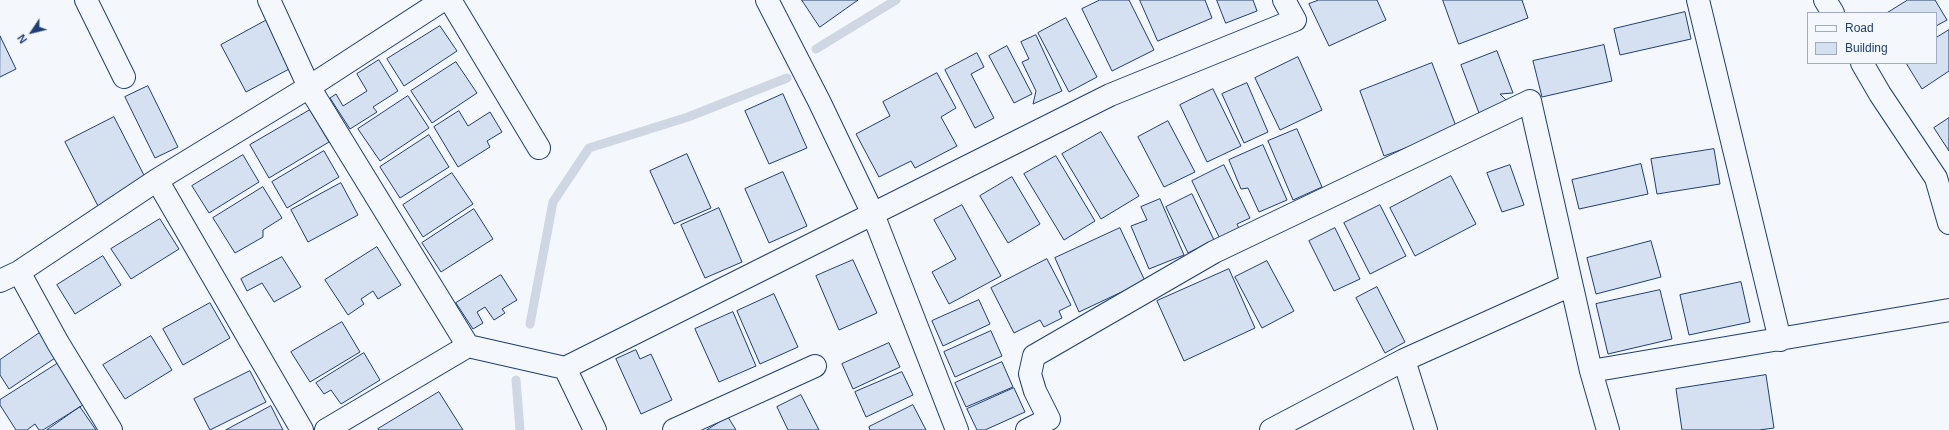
<!DOCTYPE html>
<html>
<head>
<meta charset="utf-8">
<style>
	body { margin:0 }
	#map { position:relative; width:1949px; height:430px; overflow:hidden; background:#f4f7fb; font-family:Arial,sans-serif }
	canvas { display:block }
	.legend { position:absolute; left:1807px; top:12px; width:130px; height:52px; box-sizing:border-box; background:#f4f7fb; border:1px solid #9eadc5; margin:0; padding:5px 7px; list-style:none; font-size:12px; color:#1d3f73 }
	.legend li { display:flex; align-items:center; gap:8px; height:20px }
	.legend b { width:20px; border:1px solid #9eadc5 }
	.north { position:absolute; left:12px; top:12px; width:40px; height:40px; -webkit-text-stroke:3px #f4f7fb; paint-order:stroke; rotate:235deg; font-size:11px; font-weight:700; line-height:16px; text-align:center; color:#1d3f73 }
	.north::after { content:''; display:block; margin:auto; width:14px; height:18px; background:#1d3f73; clip-path:polygon(50% 0,100% 100%,50% 72%,0 100%) }
</style>
</head>
<body>
<div id="map">
<canvas width="1949" height="430"></canvas>
<ul class="legend">
<li><b style="height:5px;background:#f4f7fb"></b>Road</li>
<li><b style="height:11px;background:#d5e0f0"></b>Building</li>
</ul>
<div class="north">N</div>
</div>
<script>
const context = document.querySelector('canvas').getContext('2d');
context.lineJoin = 'round';
function trace(path, color, width, dash) {
  context.strokeStyle = color;
  context.lineWidth = width;
  context.lineCap = dash ? 'butt' : 'round';
  context.setLineDash(dash || []);
  context.stroke(path);
}
function fillPath(path, color) {
  context.fillStyle = color;
  context.fill(path, 'evenodd');
}
const stream = new Path2D(`
	M816,49L896,0
	M530,324L553,202L589,148L688,117L787,78
	M516,380L520,430`);
const building = new Path2D(`
	M802,0H858L820,27Z
	M1100,0H1129L1154,50L1112,71L1082,9Z
	M1140,0H1205L1212,18L1158,41Z
	M1217,0H1253L1257,11L1226,23Z
	M1319,0H1377L1386,20L1329,46L1309,4Z
	M1443,0H1522L1528,18L1459,44Z
	M1908,0H1935L1947,20L1936,26V13H1887Z
	M1685,12L1691,39L1620,55L1614,29Z
	M1066,18L1097,77L1069,92L1038,33Z
	M267,20L291,68L246,92L221,45Z
	M440,26L457,51L404,86L387,59Z
	M1949,30V71L1922,89L1906,63H1936V38Z
	M1036,35L1062,91L1033,104L1036,91L1022,62L1029,59L1021,42Z
	M0,36L16,69L0,77Z
	M1604,45L1612,81L1542,97L1533,61Z
	M1007,46L1032,94L1014,103L989,56Z
	M1497,51L1513,93L1500,94L1508,102L1479,113L1461,65Z
	M977,53L984,67L971,74L994,118L975,128L945,70Z
	M1298,57L1322,110L1280,130L1255,78Z
	M379,60L398,91L373,107L377,112L350,129L330,98L336,94L343,106L367,91L357,74Z
	M456,62L477,93L432,123L411,91Z
	M1432,63L1457,129L1384,156L1360,91Z
	M937,73L956,108L941,117L957,146L915,168L911,161L879,177L856,134L890,116L883,102Z
	M1247,83L1268,132L1244,143L1222,94Z
	M148,86L178,147L155,158L125,97Z
	M1213,89L1241,146L1207,162L1180,105Z
	M783,94L807,148L769,164L745,111Z
	M408,96L429,128L380,161L358,129Z
	M310,110L329,142L269,178L250,145Z
	M459,111L468,126L490,112L502,132L487,141L490,147L458,167L434,127Z
	M114,117L147,181L98,206L65,142Z
	M1949,118V151L1934,128Z
	M1168,121L1195,172L1164,187L1138,137Z
	M1297,129L1322,187L1293,200L1268,141Z
	M1101,132L1139,196L1101,219L1062,154Z
	M429,135L449,167L400,198L380,167Z
	M1263,145L1287,200L1259,212L1248,188L1241,189L1229,160Z
	M1714,149L1720,184L1657,194L1651,159Z
	M324,151L339,177L287,208L272,182Z
	M687,154L711,208L674,224L650,171Z
	M243,155L259,182L209,213L192,186Z
	M1056,156L1095,221L1064,240L1024,174Z
	M1641,164L1648,194L1579,209L1572,180Z
	M1224,165L1250,218L1237,224L1241,233L1222,243L1192,181Z
	M1510,165L1524,205L1502,212L1487,173Z
	M783,172L807,226L769,243L745,189Z
	M452,173L473,204L423,237L403,205Z
	M1451,176L1476,224L1415,256L1390,208Z
	M1012,177L1040,224L1008,243L980,196Z
	M341,183L358,215L308,242L291,210Z
	M263,187L282,218L263,230V237L235,253L213,218Z
	M1192,194L1214,240L1188,253L1166,207Z
	M1160,199L1184,255L1149,269L1131,226L1147,220L1141,207Z
	M962,205L1001,276L949,304L932,272L956,259L934,220Z
	M1380,205L1406,256L1370,274L1344,223Z
	M719,208L742,262L705,278L681,225Z
	M474,209L493,239L441,272L422,243Z
	M160,219L179,249L131,279L111,249Z
	M1120,228L1145,281L1079,312L1055,258Z
	M1335,228L1360,279L1334,291L1309,241Z
	M1651,241L1661,277L1596,294L1587,258Z
	M377,247L401,285L378,299L373,291L361,299L364,304L348,315L325,280Z
	M103,256L121,285L75,314L57,285Z
	M282,257L301,287L274,302L262,283L247,291L241,279Z
	M1047,259L1071,305L1059,311L1062,318L1044,327L1040,320L1014,333L991,288Z
	M853,260L877,313L839,330L816,276Z
	M1267,261L1294,311L1262,328L1235,277Z
	M1229,269L1255,328L1184,361L1157,301Z
	M501,275L517,300L502,309L505,313L494,320L485,307L477,312L483,323L473,329L456,303Z
	M1741,282L1750,322L1689,335L1680,295Z
	M1377,287L1405,342L1385,353L1356,298Z
	M1660,290L1672,339L1608,354L1596,304Z
	M774,294L798,347L760,364L737,311Z
	M979,300L990,324L943,346L932,321Z
	M210,303L230,338L183,365L163,329Z
	M733,312L756,366L719,382L695,329Z
	M342,322L360,352L310,382L291,352Z
	M991,331L1002,356L955,377L944,352Z
	M41,332L58,356L9,389L0,375V360Z
	M151,336L172,370L125,399L103,365Z
	M889,343L900,367L853,389L842,364Z
	M636,350L640,359L651,354L672,400L641,414L616,359Z
	M364,353L380,380L341,404L331,390L324,394L316,383Z
	M60,362L86,403L43,430H39L35,424L27,430H16L0,405V400Z
	M1002,362L1013,387L966,407L955,383Z
	M250,371L266,402L210,430L194,399Z
	M902,372L913,395L866,417L855,392Z
	M1766,375L1774,428L1759,430H1682L1676,389Z
	M1014,388L1025,412L985,430H977L967,409Z
	M439,392L463,430H379L378,429Z
	M801,395L819,430H788L777,407Z
	M913,405L926,430H870L869,427Z
	M271,406L283,430H226Z
	M80,407L96,430H47Z
	M728,417L736,430H707Z`);
const street = new Path2D(`
	M86,0L124,77
	M269,0L309,87L468,346L565,368L595,430
	M450,0L539,148
	M767,0L819,101L873,214L957,430
	M1698,0L1780,340
	M1825,0L1833,13
	M1862,63L1880,94L1936,178L1949,223
	M157,180L302,430
	M19,272L157,180L309,87L443,0
	M0,281L19,272L58,343L111,430
	M1404,360L1571,285
	M565,368L1110,95L1295,20L1284,0
	M326,430L468,346
	M674,430L815,366
	M1027,430L1049,419L1035,391L1030,374L1034,356L1214,252L1530,101L1591,371
	M1271,430L1404,360L1426,430
	M1608,430L1591,371L1949,310`);
trace(stream, '#cfd7e4', 9);
fillPath(building, '#d5e0f0');
trace(building, '#1d3f73', 1);
trace(street, '#1d3f73', 24);
trace(street, '#f4f7fb', 22);
</script>
</body>
</html>
